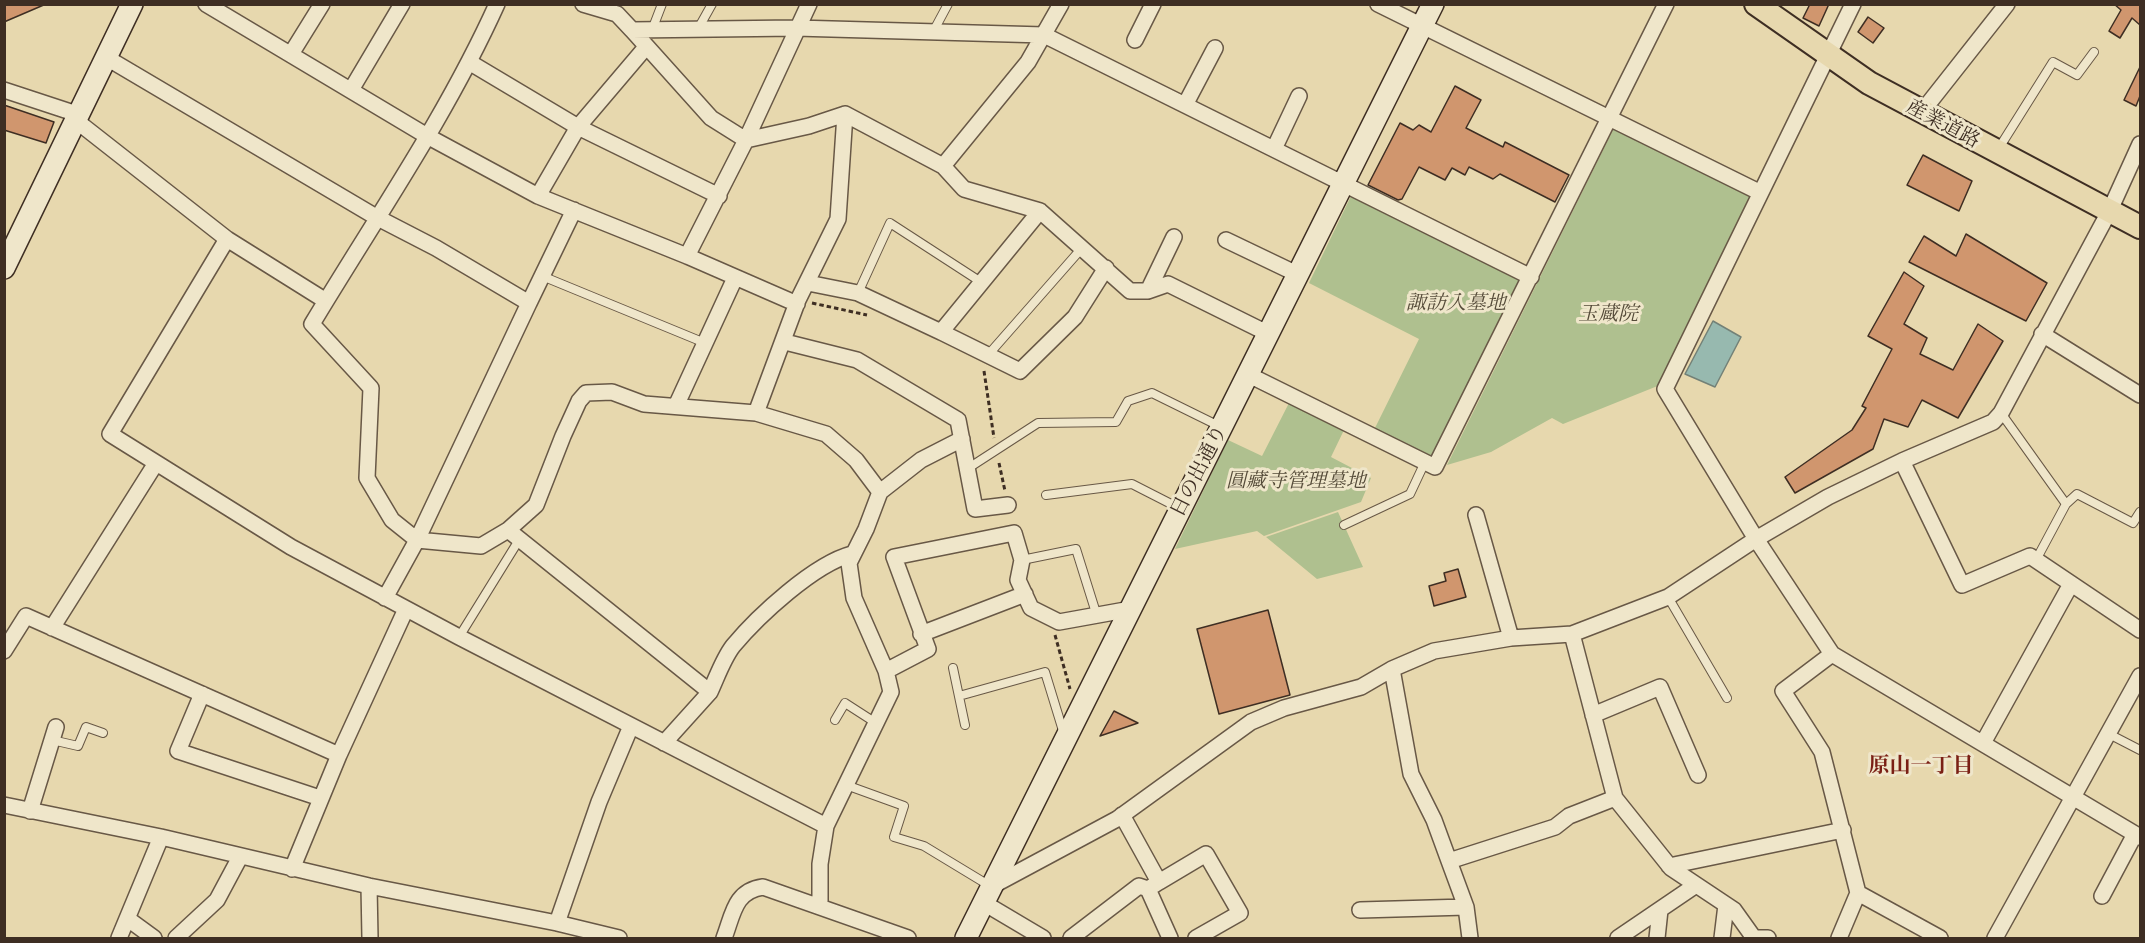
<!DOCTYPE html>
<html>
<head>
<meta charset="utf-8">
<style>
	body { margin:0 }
	#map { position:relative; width:2145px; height:943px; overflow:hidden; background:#e7d8ae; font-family:"Libre Caslon Text",serif }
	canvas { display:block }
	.frame { position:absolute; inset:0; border:6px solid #3e2e23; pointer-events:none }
</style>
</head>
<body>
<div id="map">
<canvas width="2145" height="943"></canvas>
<div class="frame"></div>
</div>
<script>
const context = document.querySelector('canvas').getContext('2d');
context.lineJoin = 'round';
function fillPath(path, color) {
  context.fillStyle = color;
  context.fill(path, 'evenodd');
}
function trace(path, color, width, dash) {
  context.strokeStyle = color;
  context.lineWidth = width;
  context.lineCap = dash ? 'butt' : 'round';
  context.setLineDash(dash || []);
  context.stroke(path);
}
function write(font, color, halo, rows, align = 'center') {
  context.font = font + ' "Libre Caslon Text","Noto Serif JP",serif';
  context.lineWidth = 6;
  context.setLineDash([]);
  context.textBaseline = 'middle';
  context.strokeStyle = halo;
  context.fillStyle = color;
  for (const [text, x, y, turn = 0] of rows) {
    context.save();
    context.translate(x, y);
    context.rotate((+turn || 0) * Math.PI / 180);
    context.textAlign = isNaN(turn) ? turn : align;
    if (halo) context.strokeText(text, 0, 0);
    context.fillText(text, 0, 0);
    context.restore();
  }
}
const green = new Path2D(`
	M1614,128L1752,194L1660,385L1563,424L1552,418L1491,452L1447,465Z
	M1352,194L1524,281L1435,457L1431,458L1374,430L1419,339L1309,283Z
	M1289,403L1344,430L1331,457L1371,478L1361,502L1264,536L1257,531L1175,549L1228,440L1262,456Z
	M1338,512L1363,567L1317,579L1266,537Z`);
const water = new Path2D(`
	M1713,321L1741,337L1715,387L1685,374Z`);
const building = new Path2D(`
	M4,4H46L4,22Z
	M1810,4H1829L1819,26L1803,18Z
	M2114,4H2140V25L2132,18L2120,38L2109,31L2121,10Z
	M1868,17L1884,28L1873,43L1858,32Z
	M2140,67V96L2136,106L2124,100Z
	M1455,86L1481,100L1466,128L1503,147L1505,142L1569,175L1555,202L1500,174L1493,179L1469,167L1465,175L1452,168L1445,180L1419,167L1402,199L1398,200L1368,185L1400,123L1413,130L1419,125L1431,132Z
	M4,105L54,122L46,143L4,130Z
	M1923,155L1972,181L1959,211L1907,185Z
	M1966,234L2047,283L2026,321L1909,262L1924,236L1956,256Z
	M1904,272L1924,286L1904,324L1927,338L1920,354L1953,370L1978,324L2003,341L1958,418L1922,400L1908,427L1884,419L1873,449L1795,493L1785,477L1852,430L1866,408L1862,406L1892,349L1868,336Z
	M1458,569L1466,597L1434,606L1429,586L1446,581L1444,573Z
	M1268,610L1290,695L1219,714L1197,629Z
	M1114,711L1138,723L1100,736Z`);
const path = new Path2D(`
	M812,303L867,315
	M984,371L994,438
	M999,463L1005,491
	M1055,635L1070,689`);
const lane = new Path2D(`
	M698,29L712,4
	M652,30L662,4
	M933,32L948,4
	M1999,148L2053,62L2077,75L2094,52
	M542,276L705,343
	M858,293L890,223L981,282
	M988,355L1082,248
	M2001,413L2066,504
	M967,469L1038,423L1116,422L1128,401L1152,393L1219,426
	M1046,495L1132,484L1179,508
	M1344,525L1410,494L1425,462
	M1022,560L1076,549L1097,616
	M2036,560L2066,504L2077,494L2133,523L2140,512
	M1668,597L1727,698
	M459,637L519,540
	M953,668L965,725
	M959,696L1045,672L1064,734
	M835,720L845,703L876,723
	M2109,734L2140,750
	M52,740L78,746L86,727L103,733
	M846,785L904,806L894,837L924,846L990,886`);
const street = new Path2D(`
	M206,4L427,136L538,196L687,256L797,304
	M497,4C446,117 375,219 312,324L371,388L367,478L392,520L417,540L481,546L508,530L536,505L563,436L579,401L586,393L612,392L644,404L756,413L826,434L856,460L880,492L866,529L849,563L854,598L886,671L891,692L826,826
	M583,4L617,14L632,30L796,28L1044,35L1531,277
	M1378,4L1759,192
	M1853,4L1665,389L1756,539L1832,654L2140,837
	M632,30L711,118L746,140L809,126L845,114
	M1135,40L1153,4
	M291,54L322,4
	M107,58L376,217L436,248L529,303L574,210
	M469,62L578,127L719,196
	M4,90L77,114
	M351,90L402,4
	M1185,105L1215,48
	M1921,113L2007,4
	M74,119L227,239L110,434L291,547L459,637L826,826L820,864V906
	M1274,149L1299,96
	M943,166L964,189L1040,211
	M538,196L578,127L646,47
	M227,239L326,301
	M1226,240L1297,274
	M687,256L746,140L809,4
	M808,283L858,293L941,332L1040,211L1130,291H1148L1168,284L1267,333
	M1148,291L1174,237
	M941,332L1020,371L1075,317L1106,268
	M2042,334L2140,395
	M785,342L857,360L958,420L975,509L1008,505
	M1247,374L1435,467L1666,4
	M676,406L735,278
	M756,413L798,300L838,219L845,114L943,166L1028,62L1061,4
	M1902,461L1962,585L2030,556L2140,630
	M880,492L921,460L962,439
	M1476,515L1511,638
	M508,530L710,692L664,743
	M385,598L417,540L529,303
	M52,628L156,463
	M921,634L1025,594
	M1572,634L1615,798L1671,868L1734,910L1754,938H1768
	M4,651L26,616L339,755
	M1832,654L1783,691L1822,752L1858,893L1940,938
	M1392,669L1411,774L1434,820L1449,861L1466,907L1470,938
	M886,671L928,649L894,557L1014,533L1022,560L1018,580L1031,608L1059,622L1131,609
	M710,692C717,677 723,659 733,646C758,616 814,564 852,554
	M202,694L178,751L320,798
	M1593,715L1660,687L1698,775
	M1983,743L2071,584
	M4,805L161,837L369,886L557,923L619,938
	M30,811L56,727
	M1122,815L1159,882L1148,889L1170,938
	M1449,861L1555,827L1569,816L1615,798
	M1669,866L1843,830
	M292,869L339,755L406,609
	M1159,882L1206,854L1240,913L1196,938
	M994,885L1117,819L1251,722L1284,708L1361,687L1392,669L1434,651L1511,638L1572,634L1668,597L1756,539L1828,497L1902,461L1993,422L2001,413L2110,210L2140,144
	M369,886L370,938
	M2102,896L2135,834
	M984,903L1043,938
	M1360,910L1466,907
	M128,919L154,938
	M557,923L599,802L631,726
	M119,938L161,837
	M176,938L217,900L240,857
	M724,938C733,915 734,891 763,887L908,938
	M1071,938L1139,886L1148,889
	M1618,938L1696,885
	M1657,938L1660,910
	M1722,938L1726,905
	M1839,938L1858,893
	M1995,938L2140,676`);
const secondary = new Path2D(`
	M4,268L132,4
	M966,938L1433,4`);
const primary = new Path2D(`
	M1756,4L1869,83L2140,227`);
const streetNames = [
	["産業道路",1943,124,28],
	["日の出通り",1199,471,-63]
];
const parkNames = [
	["諏訪入墓地",1456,303],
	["玉蔵院",1608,314],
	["圓藏寺管理墓地",1296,481]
];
const neighbourhoodNames = [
	["原山一丁目",1921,766]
];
fillPath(green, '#afc08f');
fillPath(water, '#97b9af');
trace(water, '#738177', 1.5);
fillPath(building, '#d0966e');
trace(building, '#3e2e23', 1.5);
trace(lane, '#685846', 10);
trace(street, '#685846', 18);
trace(secondary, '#3e2e23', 24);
trace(primary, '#3e2e23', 26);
trace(path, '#3e2e23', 3, [4.5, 3]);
trace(lane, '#efe6ca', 8);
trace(street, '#efe6ca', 15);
trace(secondary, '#efe6ca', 21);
trace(primary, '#e7d8ae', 22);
write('20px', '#3e2e23', '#efe6ca', streetNames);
write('italic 20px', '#554b39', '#efe6ca', parkNames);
write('bold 21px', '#7a1f14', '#efe6ca', neighbourhoodNames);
</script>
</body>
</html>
